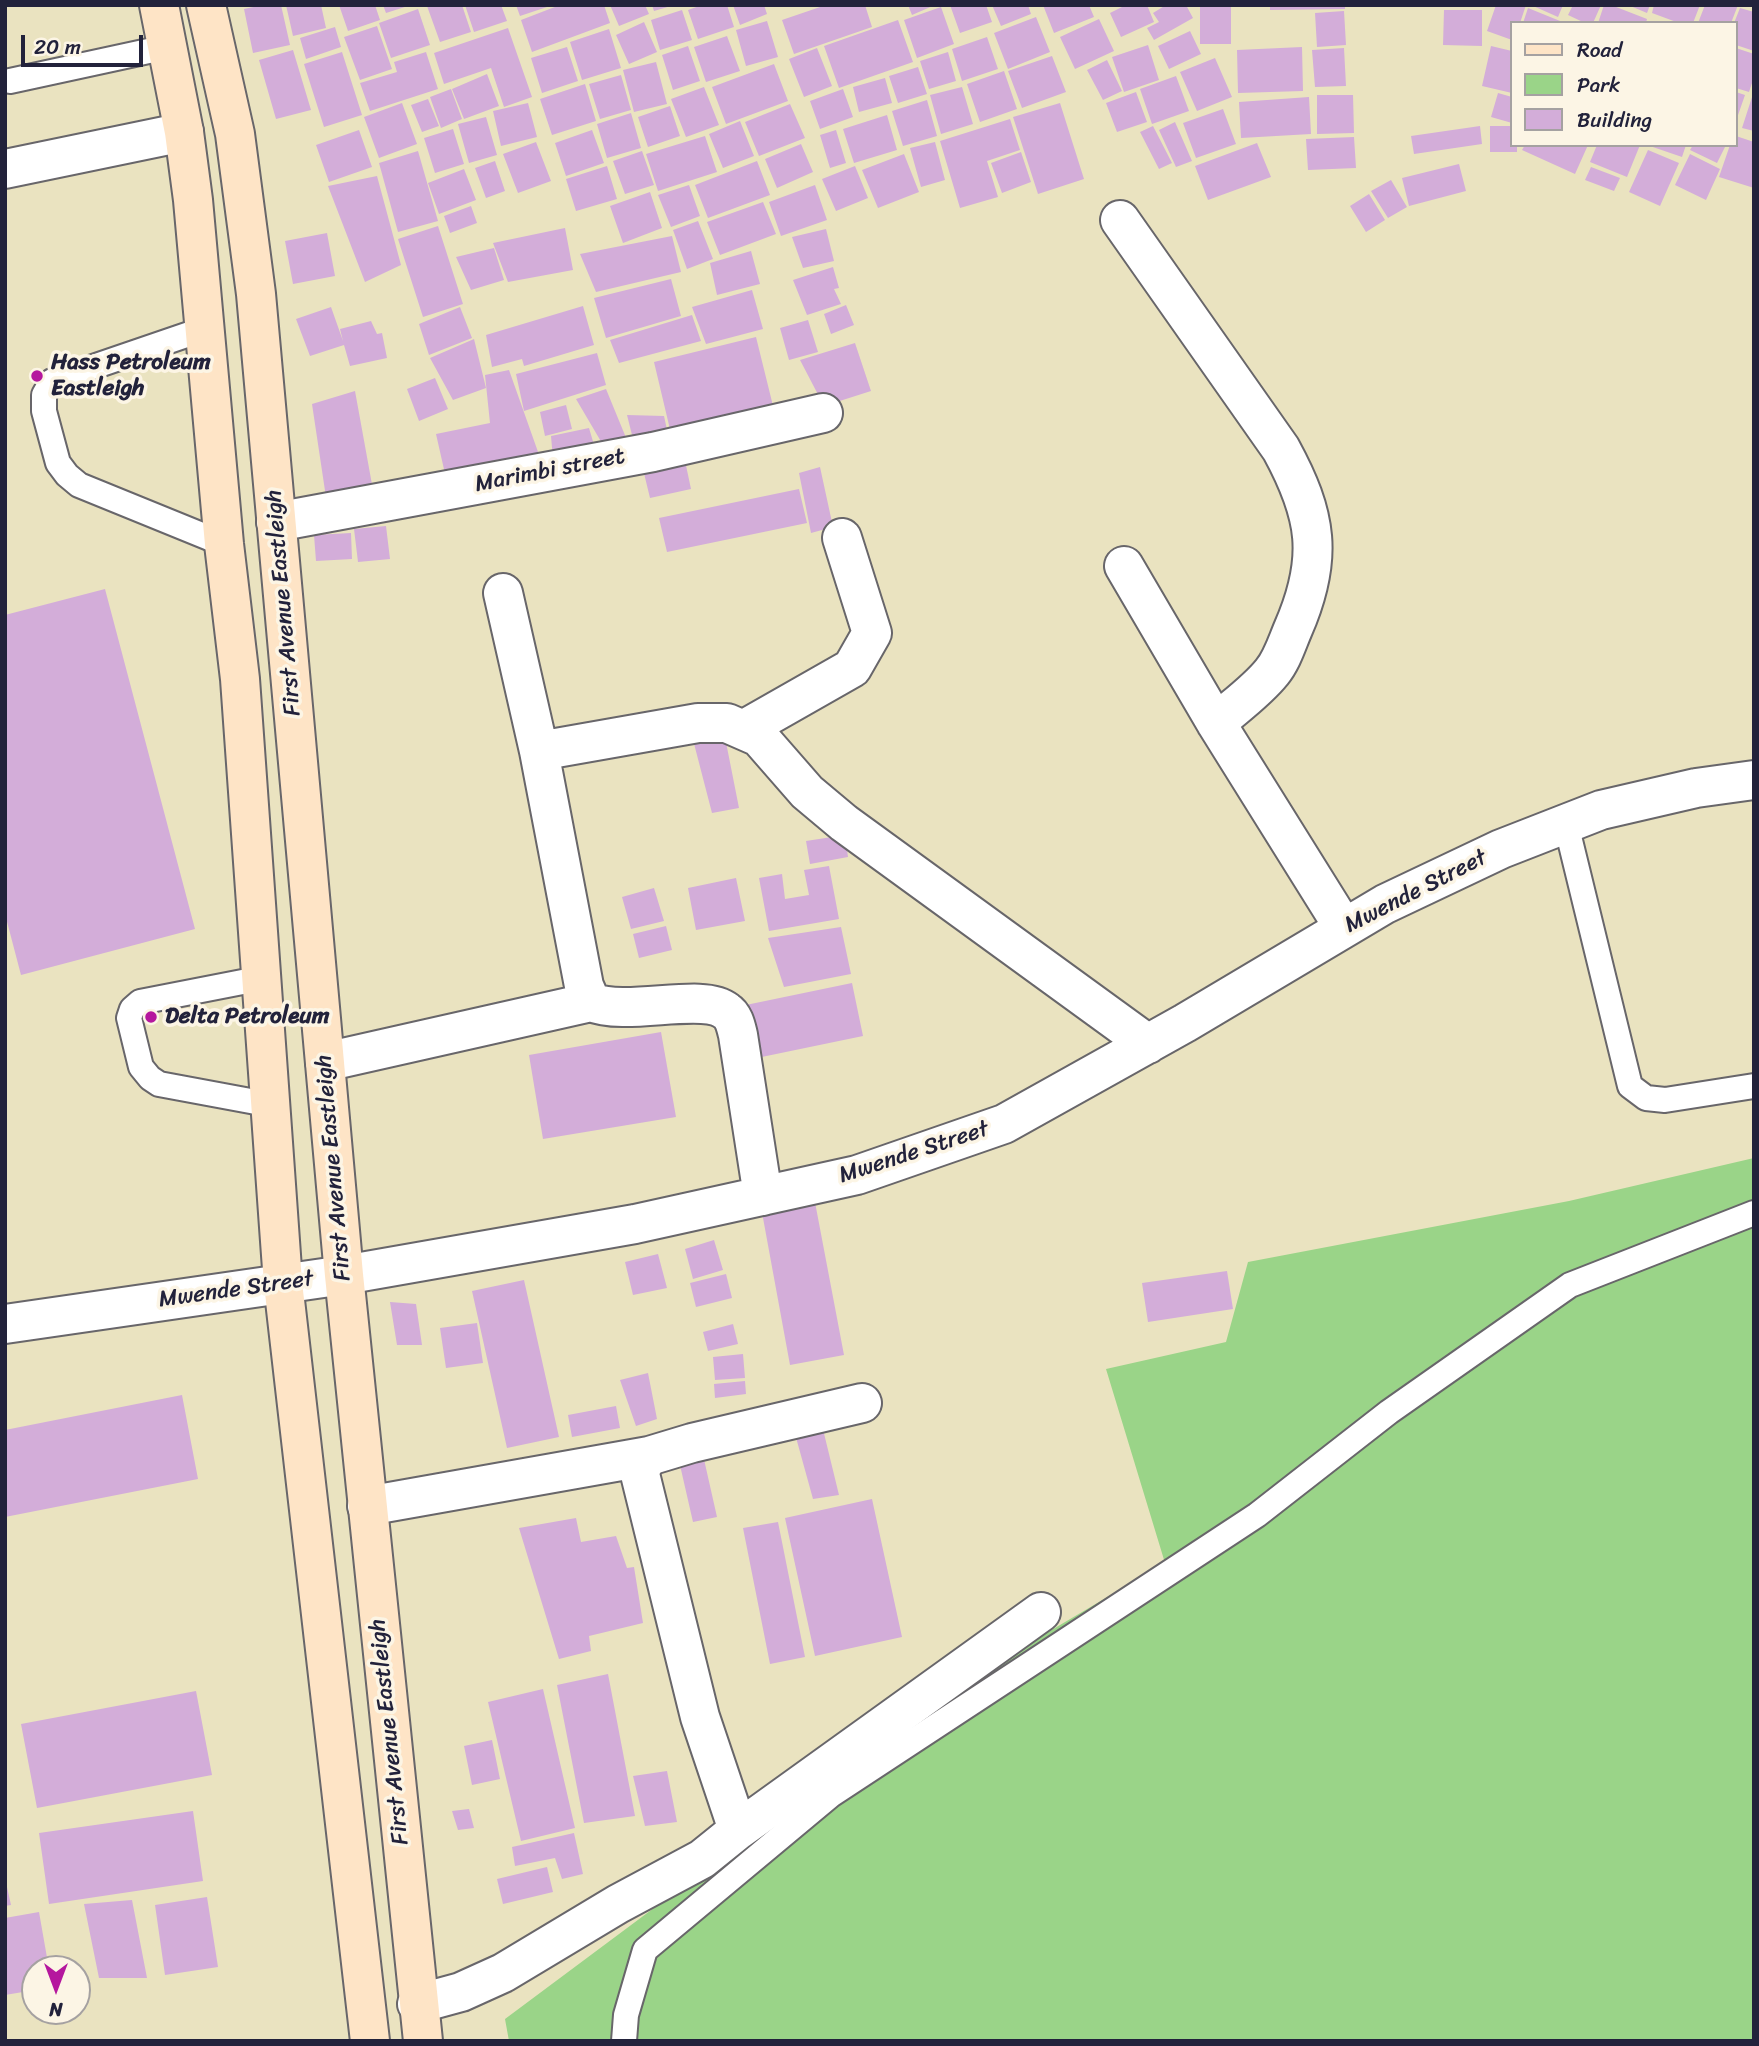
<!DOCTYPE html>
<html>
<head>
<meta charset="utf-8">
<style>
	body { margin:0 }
	#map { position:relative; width:1759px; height:2046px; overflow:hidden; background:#eae3c0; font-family:Sriracha,sans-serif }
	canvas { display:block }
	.frame { position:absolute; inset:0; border:7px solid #22223b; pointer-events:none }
	.legend { position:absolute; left:1510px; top:21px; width:228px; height:126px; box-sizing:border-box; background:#fcf5e5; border:2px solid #a5a1a1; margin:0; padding:9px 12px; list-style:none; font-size:21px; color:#22223b }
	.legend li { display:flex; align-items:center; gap:14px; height:35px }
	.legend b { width:35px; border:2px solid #a5a1a1 }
	.north { position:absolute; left:21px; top:1955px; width:70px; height:70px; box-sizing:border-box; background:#fcf5e5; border:2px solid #a5a1a1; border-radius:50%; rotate:180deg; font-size:19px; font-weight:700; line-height:28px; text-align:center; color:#22223b }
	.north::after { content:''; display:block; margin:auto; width:24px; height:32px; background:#b5179e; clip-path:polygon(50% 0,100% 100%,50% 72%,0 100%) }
	.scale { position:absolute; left:21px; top:35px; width:122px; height:32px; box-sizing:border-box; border:4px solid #22223b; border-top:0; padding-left:9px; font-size:21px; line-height:24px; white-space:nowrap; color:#22223b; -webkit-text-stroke:5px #fcf5e5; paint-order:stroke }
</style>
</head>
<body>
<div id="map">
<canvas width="1759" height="2046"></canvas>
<div class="frame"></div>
<ul class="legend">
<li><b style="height:9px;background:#fee4c6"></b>Road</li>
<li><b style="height:19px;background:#9ad488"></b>Park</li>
<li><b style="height:19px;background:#d3add9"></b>Building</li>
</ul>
<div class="north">N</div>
<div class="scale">20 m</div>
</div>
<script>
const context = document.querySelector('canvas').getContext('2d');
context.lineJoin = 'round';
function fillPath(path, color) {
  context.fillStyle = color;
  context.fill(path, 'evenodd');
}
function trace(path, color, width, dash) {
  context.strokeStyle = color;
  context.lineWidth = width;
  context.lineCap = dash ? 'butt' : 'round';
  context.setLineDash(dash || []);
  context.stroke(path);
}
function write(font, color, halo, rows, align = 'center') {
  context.font = font + ' Sriracha,sans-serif';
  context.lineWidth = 7;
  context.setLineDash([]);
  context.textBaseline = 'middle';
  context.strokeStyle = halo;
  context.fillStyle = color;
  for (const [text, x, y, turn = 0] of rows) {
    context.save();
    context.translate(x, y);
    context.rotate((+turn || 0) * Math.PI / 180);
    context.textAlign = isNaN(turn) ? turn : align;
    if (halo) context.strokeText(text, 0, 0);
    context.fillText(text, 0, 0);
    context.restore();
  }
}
const green = new Path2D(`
	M1754,1158V2041H509L505,2019L933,1700L1165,1563L1106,1369L1226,1342L1248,1262L1569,1201Z`);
const building = new Path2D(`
	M263,5H281L290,45L253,53L244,9Z
	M286,5H321L326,28L293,36Z
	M339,5H375L380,20L348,31Z
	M383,5H407L408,6L386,13Z
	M462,5L471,32L440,42L427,6Z
	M465,5H501L507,21L474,32Z
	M516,5H550V6L520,16Z
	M560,5H604L610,23L532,52L521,20Z
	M610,5H645L649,14L619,26Z
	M652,5H671V6L654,11Z
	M702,5H727L734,27L698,39L688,10Z
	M733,5H764L767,14L740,25Z
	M826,5H865L872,27L794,54L782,20Z
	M908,5H935L912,15Z
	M950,5H986L992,22L960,33Z
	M992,5H1028L1031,14L1001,26Z
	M1043,5H1089L1094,17L1054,33Z
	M1126,5H1147L1154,22L1121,37L1110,13Z
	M1166,5H1186L1193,18L1154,40L1147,28L1159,22L1153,13Z
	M1200,5H1231V44H1200Z
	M1270,5H1345V9L1270,10Z
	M1496,5H1526L1520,23H1512V40L1487,31Z
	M1531,5H1563L1558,17Z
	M1573,5H1601L1593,23H1585L1568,15Z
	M1604,5H1611L1647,19L1646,23H1598Z
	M1628,5H1650L1647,13Z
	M1654,5H1700L1693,23H1679L1652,13Z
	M1705,5H1738L1731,23H1698Z
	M941,7L954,44L917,58L904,20Z
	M1528,8L1565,23H1523Z
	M1740,8L1754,12V51L1736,45L1734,23Z
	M418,9L430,45L391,58L379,23Z
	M682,10L692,40L660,50L651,20Z
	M1444,10H1482V46L1443,45Z
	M1344,11L1346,45L1317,47L1315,13Z
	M1036,17L1050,52L1008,69L994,33Z
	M1099,19L1114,51L1075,69L1060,37Z
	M898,20L913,62L839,88L824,46Z
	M767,21L778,57L746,66L736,30Z
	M644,22L657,52L629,64L616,35Z
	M377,26L392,69L360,80L344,37Z
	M335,27L341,47L306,59L300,38Z
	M508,28L532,97L504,107L491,68L444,84L434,53Z
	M609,29L621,68L582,80L570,42Z
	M1190,31L1201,54L1169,69L1158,46Z
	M727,36L740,71L706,82L694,47Z
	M987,37L998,69L962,81L952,49Z
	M1148,45L1159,80L1124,92L1112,57Z
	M688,46L700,81L673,90L662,55Z
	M1491,46L1512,51V93L1482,86Z
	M567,47L578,81L542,93L531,58Z
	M1302,47L1303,91L1238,93L1237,50Z
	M817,48L832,86L804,97L789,59Z
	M1344,48L1346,86L1315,87L1312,50Z
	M1736,48L1754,54V77L1749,92L1736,88Z
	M293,50L311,110L276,119L259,60Z
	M342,52L362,115L324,127L304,64Z
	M426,52L438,89L370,111L360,83L397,72L394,62Z
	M948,52L956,81L929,89L920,61Z
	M1052,56L1066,92L1022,108L1008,71Z
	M1215,58L1232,97L1197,111L1180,72Z
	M1107,60L1122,91L1103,100L1087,70Z
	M656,62L667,104L634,112L623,70Z
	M774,64L788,101L726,124L712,87Z
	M918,67L927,94L898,103L889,76Z
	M1004,71L1017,109L980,122L967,84Z
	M487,74L499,106L464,119L452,89Z
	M621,75L631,110L600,119L589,84Z
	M1176,76L1189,111L1152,124L1140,89Z
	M885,78L892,103L859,112L853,87Z
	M585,84L596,121L552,135L540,99Z
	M704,87L719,125L686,137L671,99Z
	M962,87L973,124L941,134L930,95Z
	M451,89L462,119L441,128L430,97Z
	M843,89L853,117L820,129L810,101Z
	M1136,92L1147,122L1117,132L1106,103Z
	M1736,92L1745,95L1737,118H1736Z
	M1498,93L1512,97V123L1491,117Z
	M1753,94H1754V131L1742,128Z
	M1317,95H1353L1354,133L1317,134Z
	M1309,97L1311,134L1241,138L1239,102Z
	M428,99L439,126L422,132L411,105Z
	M927,100L937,136L903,146L892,111Z
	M402,103L417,144L379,158L364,117Z
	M528,103L537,137L501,146L493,111Z
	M1060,103L1084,179L1038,194L1013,117Z
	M790,104L805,138L759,156L745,122Z
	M670,106L680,136L648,147L638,117Z
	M1223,109L1236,144L1196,158L1183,123Z
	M631,113L641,148L607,158L597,124Z
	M887,115L897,150L854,163L843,129Z
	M486,117L497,155L469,163L458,124Z
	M1010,119L1020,150L987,161L998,197L960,208L940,141Z
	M740,121L754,156L723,168L709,134Z
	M1175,122L1192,161L1176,167L1159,130Z
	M1153,126L1172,163L1159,169L1140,132Z
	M1480,126L1482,144L1414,154L1411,136Z
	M1490,126H1512V145H1517V152H1490Z
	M453,129L464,164L435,173L424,138Z
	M359,130L372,167L329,182L316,145Z
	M592,130L604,163L566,176L555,143Z
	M836,130L846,163L830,168L820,135Z
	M705,136L717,172L658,191L646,154Z
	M1736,136L1754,142V188L1719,177L1730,145H1736Z
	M1354,137L1356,168L1308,170L1306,139Z
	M536,142L551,181L518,193L503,154Z
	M935,142L945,180L921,187L910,148Z
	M1257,143L1271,177L1208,200L1195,166Z
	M801,144L813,172L777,188L765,159Z
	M1525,145H1588L1575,174L1522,150Z
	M1597,145H1640L1627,177L1590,162Z
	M1647,145H1686L1682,157Z
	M1693,145H1726L1717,163L1690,150Z
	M1648,150L1679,163L1660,206L1629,192Z
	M418,151L438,221L398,232L379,163Z
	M642,151L654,185L625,194L613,161Z
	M1021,152L1031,182L1002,193L991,163Z
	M904,154L919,192L878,208L862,170Z
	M1690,154L1720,169L1706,200L1675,185Z
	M495,161L505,191L486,198L475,168Z
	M757,161L770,195L708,218L695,185Z
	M1459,164L1466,191L1409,206L1402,178Z
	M607,166L617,199L576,211L566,179Z
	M855,166L868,198L836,211L822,179Z
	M1591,167L1620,178L1614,191L1585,180Z
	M464,169L476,200L439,214L428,183Z
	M377,176L401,265L365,282L328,186Z
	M1391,180L1407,207L1388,218L1371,191Z
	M689,185L700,216L671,227L658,195Z
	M815,185L827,220L781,236L769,202Z
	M650,192L662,228L623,243L610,206Z
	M1369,194L1385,220L1366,232L1350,206Z
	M763,202L776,234L720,255L707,222Z
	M471,206L477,223L450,233L444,216Z
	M698,221L713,259L687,269L673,230Z
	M438,226L463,304L423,317L398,239Z
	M565,228L573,270L508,282L493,243Z
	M826,229L834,261L803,268L792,237Z
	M327,233L335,276L293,284L285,241Z
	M672,236L681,272L596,292L580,254Z
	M494,248L504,280L471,290L456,257Z
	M751,251L760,284L717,295L710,263Z
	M833,267L839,288L834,289L841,304L807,315L793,280Z
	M671,279L681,316L606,338L594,298Z
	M752,290L763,329L706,344L692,307Z
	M846,305L854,325L831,334L824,314Z
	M583,306L594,345L524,366L522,359L492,367L486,335Z
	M331,307L343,341L340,329L371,321L377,334L382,333L387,358L350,366L344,345L310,356L296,319Z
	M460,307L472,338L429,355L419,324Z
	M692,315L701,341L619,363L610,340Z
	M808,320L818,352L789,360L780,328Z
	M756,337L776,418L673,442L654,362Z
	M474,339L486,388L453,400L430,358Z
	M855,343L871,391L824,406L800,360Z
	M597,353L606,385L524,411L516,374Z
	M509,370L543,466L448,487L436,434L490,423L485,375Z
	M435,378L448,409L419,421L407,389Z
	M606,389L629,445L606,450L576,399Z
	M355,391L375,501L327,504L312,404Z
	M566,405L572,429L545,436L540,412Z
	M627,415L664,416L669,439L634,443Z
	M589,428L597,455L553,459L551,436Z
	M684,456L691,489L650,498L642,465Z
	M820,467L833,527L811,533L799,473Z
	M799,489L807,523L667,552L659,518Z
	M386,526L390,559L358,562L354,529Z
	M351,533L352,559L316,561L314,535Z
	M105,589L195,929L21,975L5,914V615Z
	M723,727L739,808L712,813L691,732Z
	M845,835L848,857L810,864L806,841Z
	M829,866L839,919L769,931L759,878L782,874L785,899L809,895L804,870Z
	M736,878L745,921L696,930L688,888Z
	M654,888L664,921L631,929L622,897Z
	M666,926L672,950L639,958L633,934Z
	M841,927L851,974L784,987L768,938Z
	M852,983L863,1036L752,1059L741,1006Z
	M661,1032L676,1117L543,1139L529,1055Z
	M814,1197L844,1355L790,1365L761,1207Z
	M714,1240L723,1270L693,1279L685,1249Z
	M658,1254L667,1288L633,1295L625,1262Z
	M1227,1271L1233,1309L1148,1322L1142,1283Z
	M726,1274L732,1298L696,1307L690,1283Z
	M524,1280L559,1437L507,1448L472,1291Z
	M390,1302L416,1304L422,1345H397Z
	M477,1323L483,1363L446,1368L440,1328Z
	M733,1324L738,1344L708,1351L703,1332Z
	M743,1354L745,1378L715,1380L713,1357Z
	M648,1373L657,1419L636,1426L620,1380Z
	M745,1381L746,1394L715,1398L714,1384Z
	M182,1395L198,1479L5,1517V1430Z
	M616,1406L620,1428L572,1437L568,1415Z
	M820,1417L839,1495L813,1499L792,1423Z
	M701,1446L717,1517L693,1522L677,1452Z
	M872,1499L902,1637L815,1656L785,1518Z
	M576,1518L581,1542L616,1536L627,1568L634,1567L643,1623L589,1636L591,1651L559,1659L519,1528Z
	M778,1522L805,1657L770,1664L743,1528Z
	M608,1674L635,1816L584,1823L557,1685Z
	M543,1689L575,1828L521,1841L488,1702Z
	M196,1691L212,1775L37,1808L21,1724Z
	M492,1740L500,1779L472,1785L464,1746Z
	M667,1771L677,1822L645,1826L633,1776Z
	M469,1809L474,1828L458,1830L452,1811Z
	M193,1811L203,1881L49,1904L39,1833Z
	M574,1833L583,1874L562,1879L555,1858L515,1866L512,1847Z
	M547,1867L553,1892L503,1904L497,1879Z
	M5,1878L11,1905L5,1906Z
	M207,1897L218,1967L165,1975L155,1905Z
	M132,1900L147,1978H99L84,1904Z
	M39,1912L49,1969H35V1990L5,1995V1918Z`);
const lane = new Path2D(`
	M10,81L167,47
	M204,329L52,381L44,395V411L58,463L67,475L79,485L224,544
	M1566,824L1630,1086L1646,1098L1665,1100L1754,1086
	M263,978L140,1002L132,1009L129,1018L141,1067L150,1078L159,1084L272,1105
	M624,2041L626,2015L645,1950L831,1795L1257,1515L1389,1412L1570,1285L1754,1213`);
const street = new Path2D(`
	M5,169L184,132
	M1120,220L1281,449C1317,515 1324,558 1293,629C1287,643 1282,660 1272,672C1257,691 1234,707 1216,723
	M276,522L653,452L823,413
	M1124,566L1216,723L1344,928
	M503,593L539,751L698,723H727L759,737L807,792L844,823L1148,1044
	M743,730L852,668L872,633L842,538
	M539,751L584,986L591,1002C627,1017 703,992 726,1011C734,1016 736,1027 738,1035L763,1196
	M325,1062L591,1002
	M5,1324L344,1275L635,1224L857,1175L1004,1124L1185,1023L1385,904L1501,849L1601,810L1696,788L1754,780
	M367,1506L649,1456
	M738,1830L1041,1612
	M417,2004L461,1992L503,1973L618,1904L702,1859L738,1830L700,1717L639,1470L649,1456L692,1443L862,1403`);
const secondary = new Path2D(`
	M159,5L184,132L193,200L224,544L240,679L283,1283L370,2041
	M206,5L235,134L256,294L344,1275L423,2041`);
const markers = [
	[37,376,7,"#b5179e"],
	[151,1017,7,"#b5179e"]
];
const poiNames = [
	["Hass Petroleum",51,363],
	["Eastleigh",51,389],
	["Delta Petroleum",165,1017]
];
const streetNames = [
	["Marimbi street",550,471,-11],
	["First Avenue Eastleigh",284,603,-95],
	["Mwende Street",1416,892,-27],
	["Mwende Street",914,1153,-18],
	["First Avenue Eastleigh",334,1168,-95],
	["Mwende Street",236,1290,-8],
	["First Avenue Eastleigh",390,1732,-96]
];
fillPath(green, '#9ad488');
fillPath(building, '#d3add9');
trace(lane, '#68666a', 28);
trace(street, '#68666a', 42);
trace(secondary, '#68666a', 42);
trace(lane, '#fff', 24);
trace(street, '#fff', 38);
trace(secondary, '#fee4c6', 38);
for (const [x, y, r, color] of markers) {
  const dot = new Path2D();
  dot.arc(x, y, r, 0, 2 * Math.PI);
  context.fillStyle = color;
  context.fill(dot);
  trace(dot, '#fcf5e5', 2.5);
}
write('bold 23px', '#22223b', '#fcf5e5', poiNames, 'left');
write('23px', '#22223b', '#fcf5e5', streetNames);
</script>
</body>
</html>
